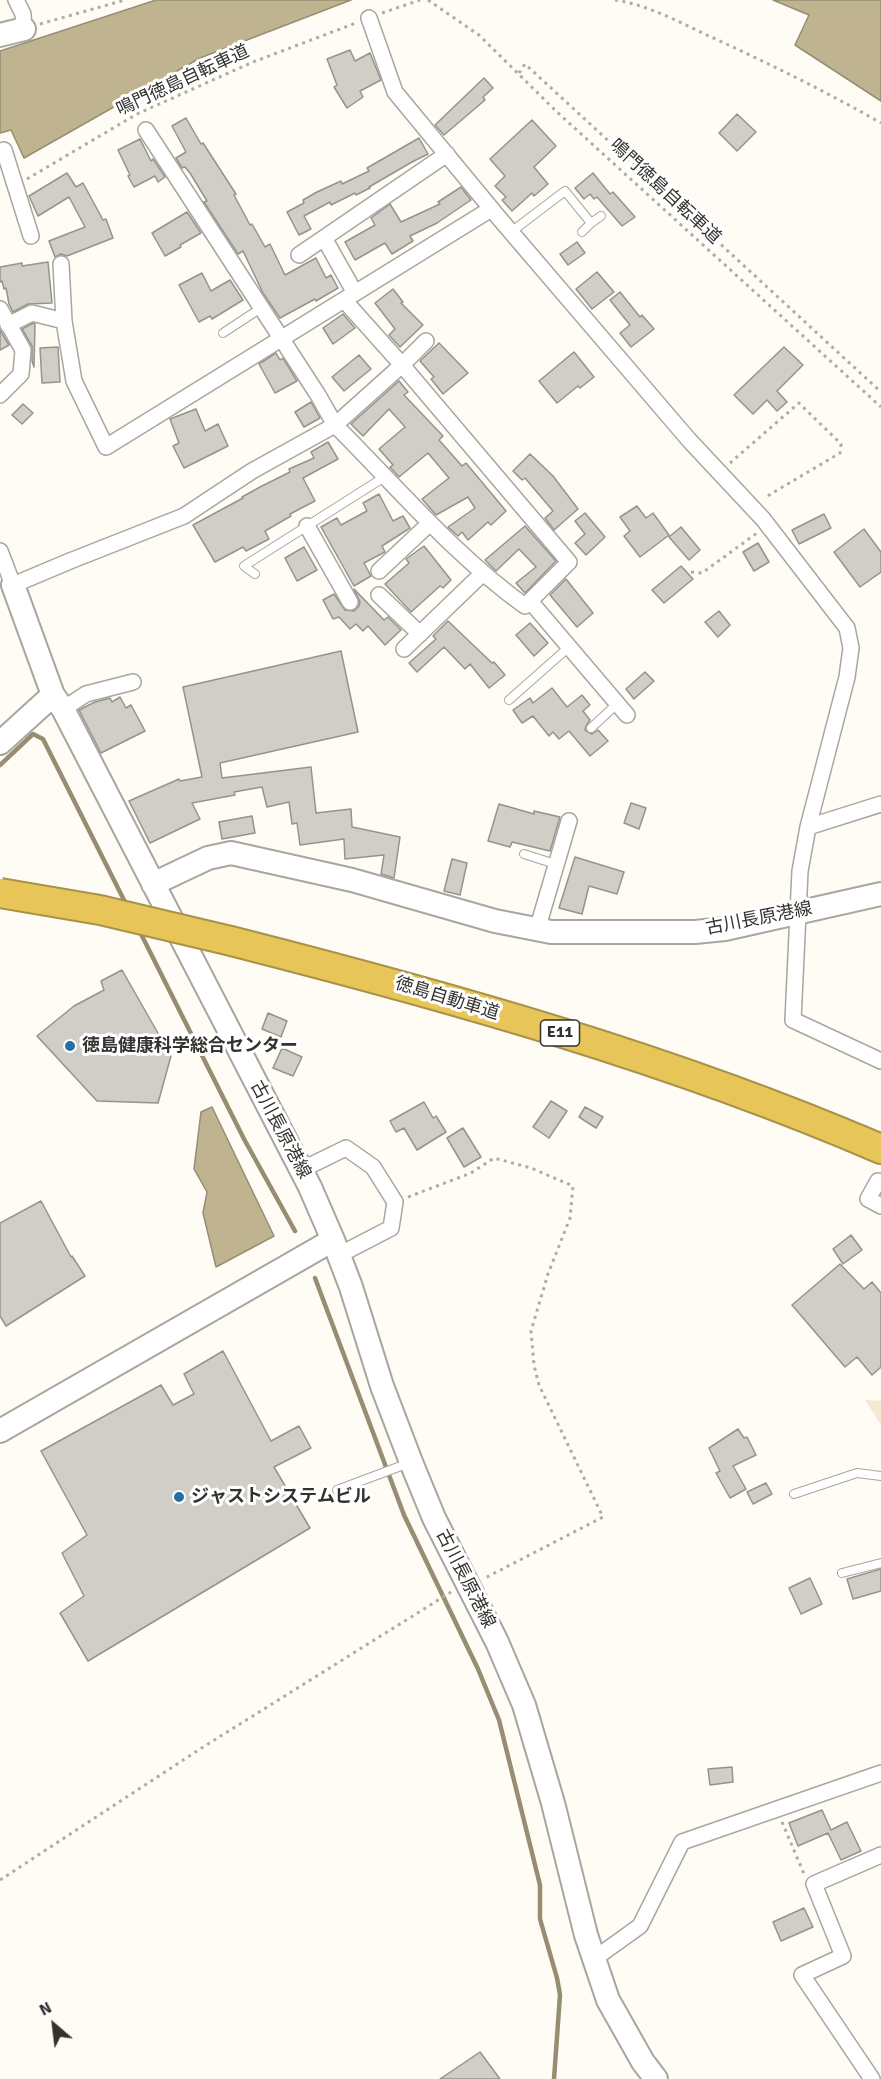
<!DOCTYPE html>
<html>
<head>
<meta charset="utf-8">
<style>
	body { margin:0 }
	#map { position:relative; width:881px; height:2079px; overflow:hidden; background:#fefcf4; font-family:Signika,sans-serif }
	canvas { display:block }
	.north { position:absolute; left:24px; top:1995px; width:60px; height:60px; -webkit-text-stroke:4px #fff; paint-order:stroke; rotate:332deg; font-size:16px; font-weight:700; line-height:24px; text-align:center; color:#33322f }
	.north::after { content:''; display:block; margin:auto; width:21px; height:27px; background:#33322f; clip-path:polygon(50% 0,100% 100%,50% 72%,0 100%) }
</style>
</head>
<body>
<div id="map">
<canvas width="881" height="2079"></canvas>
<div class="north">N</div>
</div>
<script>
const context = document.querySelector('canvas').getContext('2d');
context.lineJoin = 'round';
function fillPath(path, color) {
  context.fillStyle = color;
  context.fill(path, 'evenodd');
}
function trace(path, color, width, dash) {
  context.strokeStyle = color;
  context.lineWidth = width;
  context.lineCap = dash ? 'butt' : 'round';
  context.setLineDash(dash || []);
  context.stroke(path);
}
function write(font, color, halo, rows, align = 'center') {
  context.font = font + ' Signika,"Noto Sans JP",sans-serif';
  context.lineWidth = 6;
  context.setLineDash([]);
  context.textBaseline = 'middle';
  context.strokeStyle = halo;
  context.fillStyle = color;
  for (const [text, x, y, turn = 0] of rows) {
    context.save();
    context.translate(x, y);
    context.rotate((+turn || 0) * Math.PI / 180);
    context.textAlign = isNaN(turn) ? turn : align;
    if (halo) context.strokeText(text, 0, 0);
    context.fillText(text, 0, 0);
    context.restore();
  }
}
const green = new Path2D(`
	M865,1400L881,1401V1425Z`);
const water = new Path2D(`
	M156,0H351L200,58L24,158L11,130L0,133V51Z
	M773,0H881V101L795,45L809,15Z
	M212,1107L274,1236L216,1267L203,1213L207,1192L194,1169L201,1112Z`);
const stream = new Path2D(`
	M0,765L33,734L43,739L127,906
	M139,930L244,1139L295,1231
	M315,1278L404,1515L478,1669L499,1720L540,1885V1919L557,1978L560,1995L554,2079`);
const building = new Path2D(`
	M350,50L355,61L370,53L381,80L360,91L363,97L347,108L334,87L337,85L327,59Z
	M484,78L493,88L483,97L485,100L444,135L435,125Z
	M737,114L756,132L737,151L719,133Z
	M186,118L201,144L203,143L236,194L234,195L250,225L252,224L265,247L270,244L285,275L316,258L326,278L331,275L338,288L316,301L315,299L280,318L263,293L243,251L238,254L204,202L207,201L190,173L185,167L182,168L176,158L186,152L172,126Z
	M532,120L556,146L534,167L548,184L534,196L532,193L512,211L502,200L506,197L495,186L505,176L490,159Z
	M419,138L428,154L412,162L369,187L370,188L356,195L355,193L331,205L330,202L304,216L311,229L299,235L287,212L304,203L303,200L317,192L341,181L342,184L369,171L367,168Z
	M140,139L151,161L153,159L165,177L158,182L155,176L134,187L128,176L130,175L118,150Z
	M67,173L76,187L83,183L103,220L106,219L113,238L67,256L61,254L55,257L49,241L85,227L69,197L38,216L29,196Z
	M593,173L610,194L613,192L635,217L622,226L597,197L594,199L590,194L584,199L575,188Z
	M461,187L471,200L437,223L410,236L413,241L392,254L385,243L355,260L345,242L375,225L371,218L390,204L401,222L440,204L438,202Z
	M187,212L201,233L180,245L181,247L165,256L152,233Z
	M577,242L585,253L568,265L560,254Z
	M48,262L52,303L28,304L13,312L9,304L6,288L4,289L2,281L0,282V267L22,263V266Z
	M597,272L614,292L592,309L576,289Z
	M202,273L211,291L230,280L243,300L212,319L210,316L199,322L179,285Z
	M393,289L403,302L401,303L423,325L400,347L389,335L395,329L375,303Z
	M620,292L640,317L642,315L654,329L631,347L620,333L630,325L610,300Z
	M343,314L355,328L333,344L323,328Z
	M33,323L35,324L34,367L32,361V346L22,329Z
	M0,330L9,345L0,350Z
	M439,343L468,373L443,394L431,379L434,377L420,361Z
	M58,347L60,382L42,383L40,348Z
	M784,347L803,365L777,391L787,402L777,411L767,400L753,414L734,395Z
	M574,352L594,377L580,388L578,386L557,403L539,381Z
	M276,353L280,360L283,358L297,381L275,393L259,364Z
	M359,355L371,369L344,391L332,377Z
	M399,381L408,392L404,395L443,436L439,440L462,466L466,463L506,511L491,525L488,522L468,540L462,532L458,536L448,527L475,508L468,497L436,515L422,499L449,478L428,453L399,477L390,467L393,465L379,449L405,427L389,409L363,436L351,424Z
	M311,402L320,418L304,427L295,412Z
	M23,404L33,413L22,424L12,415Z
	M196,409L205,431L218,424L228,446L184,468L173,446L179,443L170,419Z
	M328,442L338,459L303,478L315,501L290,514L291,516L265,531L269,539L246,551L243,547L215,562L193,525L243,498L242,497L260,487L290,472L289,469L314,458L311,452Z
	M530,454L553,476L578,509L554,530L545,518L553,511L525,478L522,480L513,471Z
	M379,494L393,521L403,516L410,528L382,546L385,552L383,553L364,563L371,576L354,586L321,527L337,518L341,525L367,511L363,503Z
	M637,506L646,518L653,513L669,535L640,557L624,536L630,531L620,517Z
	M585,513L605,537L586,555L575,543L585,534L575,521Z
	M824,514L831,528L799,544L792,530Z
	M525,526L556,561L525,593L516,583L536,567L519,549L496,571L485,560Z
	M681,527L700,550L689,560L669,537Z
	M864,529L881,552V572L860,587L834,552Z
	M758,543L769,562L754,571L743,552Z
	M424,546L451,580L443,588L440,586L411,612L385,584L409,563L406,559Z
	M304,547L317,570L297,581L285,558Z
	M681,566L693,579L664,603L652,590Z
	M566,579L593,613L577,627L550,595Z
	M354,589L384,620L388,617L401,630L385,645L368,626L363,631L356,624L350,629L339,617L333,619L323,600L334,594L345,610L354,611L359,606L360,602Z
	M719,611L730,625L718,637L705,622Z
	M448,621L492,663L494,662L505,675L489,688L470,664L465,669L444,647L417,672L409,663L436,639L433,636Z
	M530,623L548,643L534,656L516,635Z
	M341,651L358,732L220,763L222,778L311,767L316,813L351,809L352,827L400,837L394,878L381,874L384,855L345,859L344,839L300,845L297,823L292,824L289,802L267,807L262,787L234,792L235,795L192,803L200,819L150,843L129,801L179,779L180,781L202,777L183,687Z
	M645,672L654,681L634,699L626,689Z
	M552,688L567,707L582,695L590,705L583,711L590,720L586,726L585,730L592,734L598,730L608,741L590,756L569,731L559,739L553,732L549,736L533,716L522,723L513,710L530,698L533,703Z
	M120,697L126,708L131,705L145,731L101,753L79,710L95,702L110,698L112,702Z
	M631,803L646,808L639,829L624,823Z
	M499,804L534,814V811L560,817L550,851L512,842L510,847L488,841Z
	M252,816L255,833L222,839L219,822Z
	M575,857L624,872L617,894L589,886L582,914L559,908Z
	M452,859L467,863L460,895L444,891Z
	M122,970L171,1056L158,1103L97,1101L37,1036L74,1006L104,990L101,981Z
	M268,1013L287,1021L281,1037L262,1029Z
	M282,1048L302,1057L293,1076L273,1068Z
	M551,1101L567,1111L549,1138L533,1127Z
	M424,1102L433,1118L436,1116L446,1132L417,1150L404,1128L396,1132L390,1121Z
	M585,1107L603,1117L596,1128L579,1117Z
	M463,1128L481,1157L464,1167L447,1138Z
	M41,1201L71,1257L72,1256L85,1276L6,1326L0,1316V1223Z
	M851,1235L862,1250L843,1264L833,1249Z
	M840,1264L864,1289L872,1282L881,1293V1367L872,1375L857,1357L845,1367L792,1305Z
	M223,1351L271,1441L299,1426L311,1448L274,1467L310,1528L88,1661L60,1613L84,1596L62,1553L87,1535L41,1451L161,1385L173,1405L194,1394L184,1374Z
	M738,1429L744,1438L747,1437L756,1455L733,1466L746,1489L730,1498L716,1473L720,1471L709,1448Z
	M766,1483L772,1494L753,1504L747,1492Z
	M881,1569V1591L853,1599L847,1579Z
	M810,1578L822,1604L801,1614L789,1588Z
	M732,1767L733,1782L710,1785L708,1769Z
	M822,1810L831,1830L847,1822L861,1851L841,1860L828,1833L798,1846L789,1823Z
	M804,1908L813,1927L781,1941L773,1922Z
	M480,2052L500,2079H440Z`);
const path = new Path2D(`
	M428,0L479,35L557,112L881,407
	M615,0C648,5 679,22 709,36C768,63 825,91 881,123
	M382,13L420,0
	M40,24L125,0
	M519,73L525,64L881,392
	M27,179L137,114L253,62L356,23
	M730,463L799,403L841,444L840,453L764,498
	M691,572L702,573L757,533
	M408,1197L471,1173L494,1158L531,1168L573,1186L570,1218L548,1274L531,1331L534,1365L539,1385L603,1517L485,1578
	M782,1822L804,1874
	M0,1880L200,1749L451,1592`);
const lane = new Path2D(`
	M591,223L601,216
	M511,232L565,191L591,223L582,232
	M223,333L261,308
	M255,574L244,566L386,476
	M509,700L569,647
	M591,728L617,704
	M524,854L555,864
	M337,1490L409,1463
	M794,1494L857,1473L881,1476
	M842,1573L881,1563`);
const street = new Path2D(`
	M16,0L23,14L24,29
	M369,18L395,92L499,218L689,440L763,519L847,628L851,648L847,677L808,827L800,871L793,1020L881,1061
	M0,152L4,150L31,236
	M324,238L355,293
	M299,255L447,154
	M61,264L64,321L74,381L106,447L491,209
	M344,300L402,365L426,341
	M0,309L23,350L21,374L0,395
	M8,325L32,313L64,321
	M402,365L569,562L525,606C454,555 397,487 335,425Z
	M307,526L350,602
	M0,551L13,585
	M379,571L430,523
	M13,585L70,561L184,516L252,471L335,425L318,395L146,130
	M379,595L420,634
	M530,601L627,715
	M404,649L483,573
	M63,709L86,694L133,682
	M808,827L881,804
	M537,930L569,821
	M301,1170L346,1148L373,1167L395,1202L391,1228L339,1255
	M878,1181L868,1199L881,1206
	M594,1959L640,1926L682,1842L881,1773
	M872,2079L802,1975L843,1956L814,1884L881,1855`);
const secondary = new Path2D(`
	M0,35L24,29
	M13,585L53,695L63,709L310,1187L333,1240L351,1287L382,1386L411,1462L434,1518L497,1642L524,1705L553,1803L586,1935L608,2000L643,2062L656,2079
	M0,743L53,695
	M153,884L208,858L231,853L352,880L495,921L551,932H695L725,929L881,894
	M0,1431L333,1240`);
const highway = new Path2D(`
	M231,941C451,997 672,1059 881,1149`);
const highwayBridge = new Path2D(`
	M0,893L100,910L231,941`);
const markers = [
	[70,1046,6,"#2371a3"],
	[179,1497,6,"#2371a3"]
];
const shields = [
	[560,1033,39]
];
const shieldNames = [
	["E11",560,1033]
];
const streetNames = [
	["鳴門徳島自転車道",183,81,-25],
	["鳴門徳島自転車道",665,192,43],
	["古川長原港線",759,919,-11],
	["徳島自動車道",447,999,17],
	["古川長原港線",280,1130,62],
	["古川長原港線",465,1579,63]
];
const poiNames = [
	["徳島健康科学総合センター",82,1046],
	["ジャストシステムビル",191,1497]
];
fillPath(green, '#f2ead1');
fillPath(water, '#c0b490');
trace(water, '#968d73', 1.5);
trace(stream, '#968d73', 4.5);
fillPath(building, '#d0cec6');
trace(building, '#96938d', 1.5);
trace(lane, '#a8a69f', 10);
trace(street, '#a8a69f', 18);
trace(secondary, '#a8a69f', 26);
trace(highway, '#a8924a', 32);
trace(path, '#adaca5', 3, [3, 4.5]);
trace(lane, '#fff', 8);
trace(street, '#fff', 15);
trace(secondary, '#fff', 22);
trace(highway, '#e7c558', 28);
trace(highwayBridge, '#a8924a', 32, []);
trace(highwayBridge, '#e7c558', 28);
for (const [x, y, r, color] of markers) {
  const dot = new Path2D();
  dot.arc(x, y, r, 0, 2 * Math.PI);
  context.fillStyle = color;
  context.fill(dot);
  trace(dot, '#fff', 2);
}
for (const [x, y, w] of shields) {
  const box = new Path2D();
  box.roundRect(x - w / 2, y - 13, w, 26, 4.5);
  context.fillStyle = '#fff';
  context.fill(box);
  trace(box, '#33322f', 1.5);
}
write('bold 16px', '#33322f', null, shieldNames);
write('18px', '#33322f', '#fff', streetNames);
write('bold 18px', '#33322f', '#fff', poiNames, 'left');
</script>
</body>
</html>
